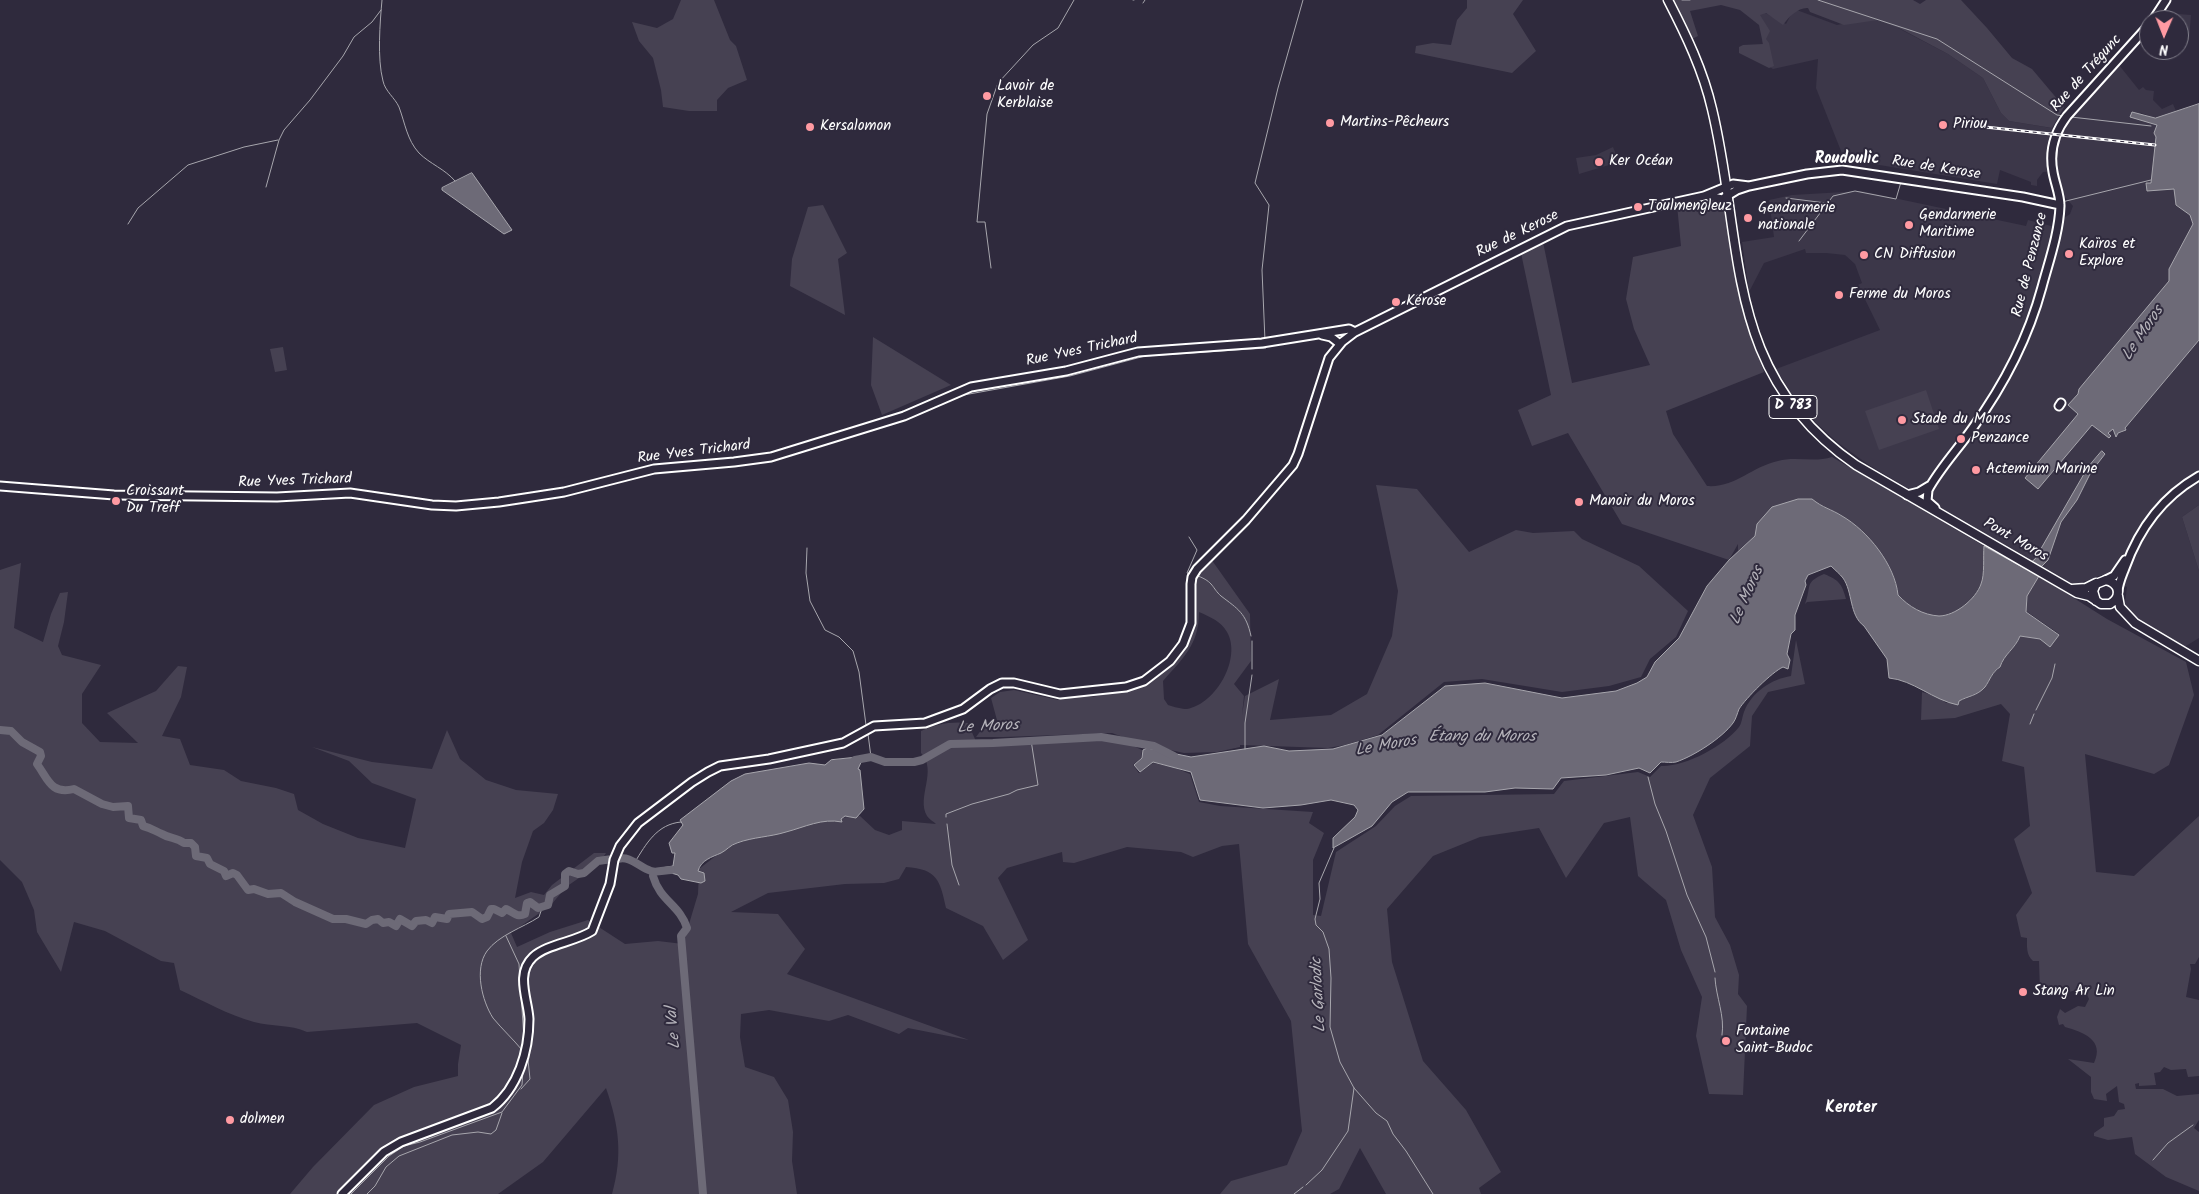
<!DOCTYPE html>
<html>
<head>
<meta charset="utf-8">
<style>
	body { margin:0 }
	#map { position:relative; width:2199px; height:1194px; overflow:hidden; background:#2f2a3d; font-family:Kalam,sans-serif }
	canvas { display:block }
	.north { position:absolute; left:2139px; top:10px; width:50px; height:50px; box-sizing:border-box; background:#2f2a3d; border:1px solid #827f8b; border-radius:50%; rotate:181deg; font-size:14px; font-weight:700; line-height:20px; text-align:center; color:#fff }
	.north::after { content:''; display:block; margin:auto; width:18px; height:22px; background:#ff9aa2; clip-path:polygon(50% 0,100% 100%,50% 72%,0 100%) }
</style>
</head>
<body>
<div id="map">
<canvas width="2199" height="1194"></canvas>
<div class="north">N</div>
</div>
<script>
const context = document.querySelector('canvas').getContext('2d');
context.lineJoin = 'round';
function fillPath(path, color) {
  context.fillStyle = color;
  context.fill(path, 'evenodd');
}
function trace(path, color, width, dash) {
  context.strokeStyle = color;
  context.lineWidth = width;
  context.lineCap = dash ? 'butt' : 'round';
  context.setLineDash(dash || []);
  context.stroke(path);
}
function write(font, color, halo, rows, align = 'center') {
  context.font = font + ' Kalam,sans-serif';
  context.lineWidth = 4;
  context.setLineDash([]);
  context.textBaseline = 'middle';
  context.strokeStyle = halo;
  context.fillStyle = color;
  for (const [text, x, y, turn = 0] of rows) {
    context.save();
    context.translate(x, y);
    context.rotate((+turn || 0) * Math.PI / 180);
    context.textAlign = isNaN(turn) ? turn : align;
    if (halo) context.strokeText(text, 0, 0);
    context.fillText(text, 0, 0);
    context.restore();
  }
}
const built = new Path2D(`
	M1756,8L1786,24L1794,9L1837,25L1877,17L1948,54L1983,78L2001,113L2009,121L2063,130L2083,102L2119,65L2139,90L2143,87L2146,90L2154,91L2153,100L2162,109L2173,104L2176,111L2154,118L2139,112L2157,125L2154,133L2156,136L2151,183L2174,189L2176,205L2190,215L2193,224L2169,269V281L2079,389L2078,394L2108,433L2113,429L2115,433H2121L2126,430L2125,428L2199,340V505L2182,517L2199,571V638L2186,646H2183L2128,612L2125,603L2127,587L2102,575L2075,585L1919,495L1869,465L1837,442L1815,422L1793,396L1776,369L1880,330L1858,285L1862,283L1855,264L1845,255L1826,253H1806L1805,249L1764,263L1749,292L1742,242L1774,237L1769,200L1792,195L1861,191L2026,226L2028,220L2059,228L2061,220L2070,214L2073,206L2063,195L2056,171L2043,172L2037,180V186L2031,185V182L2000,170L1997,184L1867,163V158L1856,155L1843,156L1816,88L1818,59L1773,69L1765,64L1760,21Z
	M2165,13L2191,15L2189,40L2179,38V20H2160Z
	M1613,147L1619,162L1579,174L1576,158L1596,155Z`);
const green = new Path2D(`
	M681,0H714L730,40L736,46L747,80L728,88L717,100V111H689L663,107L661,90L653,58L639,41L632,22L657,28L673,19Z
	M1467,0H1523L1513,14L1536,51L1512,73L1415,53L1416,46L1433,43L1451,45L1457,20L1467,8Z
	M1674,0H1913L1920,4L1926,0H1961L1987,28L2012,58L2032,69L2064,107L2052,128L2009,121L2001,113L1983,78L1948,54L1901,29L1878,20L1844,25L1810,12L1808,8C1799,7 1788,17 1783,25L1766,13L1760,15L1770,31L1766,39L1769,43L1774,66L1769,68L1739,53V47L1743,45L1763,44L1759,25L1740,10L1721,5L1690,11L1698,36L1692,39Z
	M1710,200L1724,205L1748,330L1764,372L1666,411L1673,434L1707,486C1735,488 1751,467 1778,461C1796,456 1814,463 1832,457L1984,546C1983,557 1985,574 1981,584C1976,599 1955,616 1939,616C1923,615 1909,607 1898,595C1896,567 1874,545 1853,526C1849,522 1844,517 1839,514C1829,509 1821,506 1812,499L1757,524L1755,536L1738,551V544L1729,560L1622,524L1568,433L1532,446L1518,410L1551,395L1521,253L1543,242L1572,383L1650,365L1634,329L1626,299L1633,257L1681,246L1677,205Z
	M823,205L847,253L838,259L845,315L790,286L792,259L808,207Z
	M873,337L951,385L882,415L871,385Z
	M283,347L287,370L275,372L270,349Z
	M1926,390L1939,429L1879,450L1865,411Z
	M1376,485L1417,489L1469,552L1516,530L1533,533L1574,531L1582,539L1639,566L1688,611L1676,637L1650,659L1641,677L1609,686L1562,692L1482,679L1444,682L1378,735L1345,745L1328,748L1240,745V747L1217,752L1184,753L1139,743L1112,733L1004,737H976L982,729L998,724L991,698L1000,692L1014,690L1058,700L1069,696L1092,697L1139,688L1168,666L1187,642L1192,577L1211,559L1250,614L1251,661L1234,684L1244,696L1242,715L1245,696L1279,679L1270,720L1331,715L1367,694L1392,636L1398,591ZM1199,612C1210,617 1221,621 1227,632C1242,658 1216,704 1187,709C1182,709 1174,707 1168,705L1164,699L1163,681C1183,658 1199,645 1199,612Z
	M2199,505V571L2182,517Z
	M21,563L14,628L43,642L51,614L60,593L68,592L64,622L58,646L62,655L101,665L82,694V723L100,742L138,743L107,713L156,691L178,666L187,667L181,697L162,736L180,739L190,765L224,770L241,781L276,788L294,794L298,810L323,824L358,838L405,848L416,799L372,783L349,761L312,747L372,762L432,769L447,730L460,759L486,780L516,790L558,794L553,810L544,823L533,831L522,862L515,898L531,892L544,895L552,885L594,853H606L599,864L566,887L551,905L511,933L517,947L550,932L588,920L625,944L658,941L683,944L698,894L699,869L727,847L773,831L817,820L860,816L875,830L889,835L902,830V821L936,824C934,822 929,819 927,816C916,797 938,771 921,753V731C935,724 952,721 968,723L978,746L1027,739L1059,741L1081,738L1114,737L1142,750L1141,758L1133,765L1139,773L1153,763L1173,767L1190,774L1199,802L1220,806L1313,812L1309,823L1324,833L1313,860V915L1321,916L1336,852L1376,826L1395,806L1411,796L1554,794L1564,781L1638,772L1650,777L1661,766C1685,767 1724,746 1739,727C1742,723 1742,717 1744,712C1751,693 1771,679 1791,676L1796,640L1805,684L1768,692L1752,716L1750,746L1710,778L1693,815L1712,867L1715,917L1730,945L1739,975L1738,994L1747,1006L1743,1095L1709,1094L1696,1036L1702,997L1681,950L1666,900L1638,876L1630,817L1604,823L1566,878L1539,828L1480,837L1433,856L1387,909L1392,962L1423,1061L1466,1110L1501,1172L1479,1188L1481,1194H1386L1360,1148L1339,1189L1330,1194H1220L1231,1181L1287,1165L1302,1131L1291,1021L1248,944L1239,844L1222,846L1193,857L1181,852L1127,847L1074,863L1063,862L1062,852L1007,868L998,878L1028,940L1003,960L983,926L946,908C940,880 937,869 906,867L899,879L884,883L845,884L768,893L731,912L778,914L805,949L787,974L969,1040L908,1028L899,1034L848,1015L829,1021L769,1010L741,1014L740,1037L745,1067L774,1077L788,1100L793,1132L792,1161L797,1194H612C623,1155 619,1126 606,1088L543,1162L498,1194H290L313,1167L374,1105L414,1087L458,1076V1064L461,1045L417,1023L307,1032C290,1024 272,1027 254,1022C228,1015 204,1001 180,990L174,963L161,961L105,931L74,922L61,972L37,932L34,910L22,882L0,860V570Z
	M1824,574C1839,580 1842,584 1846,599L1807,602L1805,604C1812,585 1804,583 1824,574Z
	M2039,576L2107,619L2186,662L2194,695L2169,765L2154,774L2085,754L2096,872L2134,876L2199,816V957L2195,964H2190L2191,969L2186,997L2199,1000V1076L2188,1077L2186,1069L2171,1070L2164,1067L2160,1072L2154,1073L2156,1085L2139,1086V1083L2135,1084L2136,1089H2163L2177,1096L2199,1094V1120L2194,1128L2199,1132V1191L2166,1177L2135,1154L2132,1137L2108,1140L2094,1136V1133L2104,1126V1118L2114,1116L2118,1110L2125,1109L2124,1104L2119,1102L2117,1086L2106,1094L2107,1101L2094,1099L2091,1092V1077L2068,1059L2094,1063C2105,1040 2083,1032 2065,1027L2063,1024L2059,1025L2057,1017L2060,1009L2065,1013L2078,1006L2085,1007L2089,999L2084,988L2065,993L2040,991L2039,961H2033C2026,955 2027,946 2027,938L2021,937L2016,915L2032,893L2014,839L2030,826L2024,767L2002,761L2010,714L2001,704L1955,718L1921,720L1922,692L1939,697L1946,703C1960,701 1977,697 1985,686C1991,679 1993,672 2000,667C2004,654 2015,649 2020,636L2040,639L2050,646L2059,634L2026,611L2027,596Z`);
const water = new Path2D(`
	M2199,104V340L2125,428L2126,430L2118,433L2116,437L2113,429L2108,433L2111,436L2109,438L2092,425L2038,489L2025,478L2078,414L2068,405L2078,394L2079,389L2169,281V269L2193,224L2190,215L2176,205L2174,189L2147,191L2146,183H2151L2156,137L2154,133L2157,125L2130,117L2132,112L2155,118Z
	M472,173L512,230L504,234L442,190V188Z
	M2102,451L2105,454L2091,472L2077,500L2061,522L2048,560L2041,567L2039,576L2027,596L2026,612L2059,635L2050,647L2040,639L2020,636C2015,649 2004,654 2000,667C1992,672 1990,680 1985,687C1977,696 1968,696 1959,701L1958,705C1933,700 1913,680 1889,678L1887,659L1864,626C1849,615 1853,592 1843,578C1840,574 1835,570 1831,566L1808,575L1805,581L1806,585L1795,615V630L1791,634L1787,654L1790,660L1788,669L1783,667C1772,672 1746,698 1739,709C1737,714 1736,719 1733,723C1722,738 1694,756 1676,762C1672,763 1665,762 1661,762L1650,773L1639,768L1606,775L1561,778L1553,789L1515,788L1485,792H1408L1392,802L1372,826L1333,848V838L1355,817L1358,810L1354,805L1331,800L1301,805L1263,808L1200,800L1191,772L1153,762L1140,772L1134,765L1142,758L1143,750L1147,748L1191,757L1264,746L1289,751L1333,749L1382,735L1445,686L1485,683L1562,698L1616,691L1637,683L1647,677L1655,662L1679,638L1707,586L1729,560L1755,536L1757,524L1772,507L1798,499H1812C1823,508 1831,509 1842,516C1868,531 1895,565 1898,595C1909,607 1923,615 1939,616C1955,616 1976,599 1981,584C1985,574 1983,557 1984,546L2024,568L2035,559L2088,467Z
	M859,757L863,758L858,769L860,770L864,809L856,818L845,816L841,819L842,822C822,818 805,827 786,832C770,837 753,837 737,843C730,845 727,850 721,853C712,857 701,860 698,871L704,873L705,881L701,883L681,879L678,875L661,870V868L673,866L675,853H672L669,843L683,825L680,820L731,781L745,774L809,763L825,765L831,760Z`);
const stream = new Path2D(`
	M382,0C380,23 377,58 383,81C385,91 395,98 399,107C405,123 407,140 419,153C430,164 445,169 455,181
	M1133,0H1134
	M1682,0H1690
	M1818,0L1937,39L2057,115L2064,116
	M1143,3L1145,0
	M2071,117L2151,126
	M266,187L279,140L284,130L310,100L343,56L354,37L372,22L381,10
	M1786,198L1826,203
	M2062,202L2151,180
	M128,224L138,208L188,165L244,147L278,140
	M1799,241L1833,196L1855,191L1896,199L1901,182
	M991,268L985,222H977L987,114L998,83L1033,45L1058,28L1074,0
	M1265,341L1262,270L1269,205L1255,183L1278,88L1303,0
	M958,396L1070,376L1145,356L1266,348V345
	M940,397L950,393
	M896,415L909,410
	M807,548L806,573L810,601L825,630L839,637L853,651L859,672L866,725
	M1189,574L1187,573L1197,550L1189,537
	M1198,576C1214,582 1212,588 1221,596C1238,609 1246,613 1251,636
	M1252,641V669
	M2036,710L2052,678L2055,664
	M2030,724L2034,714
	M868,734L871,757
	M1245,749V723L1252,675
	M1648,777L1655,804L1666,831L1687,895L1706,937L1715,972
	M946,817V814L972,804L1009,794L1017,790L1038,785L1031,740
	M947,824L952,865L959,885
	M1334,848L1319,883L1320,899L1315,919L1316,925L1323,932L1329,949L1331,978L1330,1027L1340,1062L1354,1088L1376,1113L1387,1121L1393,1134L1406,1151L1433,1194
	M635,862C646,844 657,824 681,822
	M506,936L519,964L524,1039
	M1715,978C1716,997 1725,1016 1722,1035
	M522,1050C513,1039 502,1029 493,1018C482,1001 474,969 487,951C499,935 522,928 539,917L543,905
	M521,1089L530,1079L528,1060
	M2153,1160L2168,1143L2193,1125
	M359,1172C383,1145 396,1137 432,1127
	M1306,1185L1322,1170L1348,1131L1354,1088
	M351,1194L389,1156L404,1146L420,1142L502,1112L522,1085L523,1070
	M367,1194L375,1186L386,1167L399,1156L452,1135L478,1132L491,1134L496,1130L502,1113
	M1294,1194L1303,1187`);
const river = new Path2D(`
	M0,730L11,731L22,742L40,752L41,756L37,764C48,779 51,795 74,789L102,804L113,807L128,806L129,818L141,820L143,826C151,828 155,831 162,834C170,839 176,837 184,843H191L195,847L196,856L207,858L210,864L224,871L226,876L233,873L237,875L248,890L254,889L268,894L281,893L295,902L333,919H346L366,924L372,920L378,919L383,923L389,922L396,926L400,919L412,926L416,921L426,920L432,923L435,917L447,919L449,914L472,912L482,919L487,917L491,909H494L502,913L506,909C513,912 517,918 525,914L527,903L530,902L538,908L548,905L550,895L565,886V874L569,871L578,874L584,873L598,861L612,859
	M855,760L871,757L885,762H914L922,760L950,744L993,743L1101,737L1154,746L1174,756
	M618,859C630,855 640,868 651,871C656,873 665,870 671,870
	M654,872L653,876C660,901 680,905 687,928L681,936L703,1194`);
const secondary = new Path2D(`
	M2153,20L2166,0
	M1708,196L1722,199L1737,190L1749,186L1807,174L1842,170L2023,197L2060,205
	M1322,335L1331,337L1340,344
	M2059,406L2061,403
	M0,486L114,495L277,497L350,493L432,505L456,506L499,502L564,492L654,469L734,462L771,457L904,416L971,387L1066,371L1138,352L1262,343L1349,329L1355,332
	M1907,495L1919,492L1929,486
	M1935,508L1927,501L1928,490C1940,468 1958,449 1972,429C2004,385 2028,339 2042,287C2049,261 2059,233 2060,206C2060,194 2055,184 2053,172C2049,151 2054,133 2067,116L2149,25
	M2106,580L2114,576L2125,560
	M2118,591C2119,582 2122,576 2125,568C2139,529 2162,497 2199,476
	M342,1194L384,1152L401,1142L492,1108C518,1088 529,1051 529,1019C528,999 515,974 533,957C547,944 575,942 592,931L610,884L614,860L620,846L638,823L692,782L708,772L720,766L769,759L843,743L874,726L925,723L963,709L990,689L1002,683H1014L1060,694L1126,687L1144,681L1170,661L1183,644L1191,623V584L1192,577L1197,569L1246,520L1293,465L1298,454L1329,358L1342,342L1355,332L1567,226L1704,196L1733,184L1749,186`);
const primary = new Path2D(`
	M1668,0C1686,35 1703,70 1712,109C1745,246 1722,373 1856,465L2077,593L2089,596L2101,604H2110C2122,597 2120,583 2106,580L2096,584L2093,591L2096,601
	M2072,589L2086,588L2096,583
	M2118,596L2120,607L2135,623L2199,661`);
const rail = new Path2D(`
	M1985,127L2155,145`);
const markers = [
	[987,96,5,"#ff9aa2"],
	[1330,123,5,"#ff9aa2"],
	[1943,125,5,"#ff9aa2"],
	[810,127,5,"#ff9aa2"],
	[1599,162,5,"#ff9aa2"],
	[1638,207,5,"#ff9aa2"],
	[1748,218,5,"#ff9aa2"],
	[1909,225,5,"#ff9aa2"],
	[2069,254,5,"#ff9aa2"],
	[1864,255,5,"#ff9aa2"],
	[1839,295,5,"#ff9aa2"],
	[1396,302,5,"#ff9aa2"],
	[1902,420,5,"#ff9aa2"],
	[1961,439,5,"#ff9aa2"],
	[1976,470,5,"#ff9aa2"],
	[116,501,5,"#ff9aa2"],
	[1579,502,5,"#ff9aa2"],
	[2023,992,5,"#ff9aa2"],
	[1726,1041,5,"#ff9aa2"],
	[230,1120,5,"#ff9aa2"]
];
const shields = [
	[1793,407,48]
];
const shieldNames = [
	["D 783",1793,407]
];
const streetNames = [
	["Rue de Trégunc",2087,74,-48],
	["Rue de Kerose",1936,169,9],
	["Rue de Kerose",1518,235,-26],
	["Rue de Penzance",2031,265,-76],
	["Rue Yves Trichard",1082,351,-12],
	["Rue Yves Trichard",694,453,-7],
	["Rue Yves Trichard",295,482,-2],
	["Pont Moros",2015,541,30]
];
const poiNames = [
	["Lavoir de",997,87],
	["Kerblaise",997,104],
	["Martins-Pêcheurs",1340,123],
	["Piriou",1953,125],
	["Kersalomon",820,127],
	["Ker Océan",1609,162],
	["Toulmengleuz",1648,207],
	["Gendarmerie",1758,209],
	["nationale",1758,226],
	["Gendarmerie",1919,216],
	["Maritime",1919,233],
	["Kaïros et",2079,245],
	["Explore",2079,262],
	["CN Diffusion",1874,255],
	["Ferme du Moros",1849,295],
	["Kérose",1406,302],
	["Stade du Moros",1912,420],
	["Penzance",1971,439],
	["Actemium Marine",1986,470],
	["Croissant",126,492],
	["Du Treff",126,509],
	["Manoir du Moros",1589,502],
	["Stang Ar Lin",2033,992],
	["Fontaine",1736,1032],
	["Saint-Budoc",1736,1049],
	["dolmen",240,1120]
];
const neighbourhoodNames = [
	["Roudoulic",1847,160],
	["Keroter",1851,1109]
];
const waterNames = [
	["Le Moros",2144,334,-56],
	["Le Moros",1748,596,-66],
	["Le Moros",988,728,-3],
	["Étang du Moros",1482,738],
	["Le Moros",1386,747,-10],
	["Le Garlodic",1320,995,-93],
	["Le Val",675,1028,-95]
];
fillPath(built, '#3c3749');
fillPath(green, '#464152');
fillPath(water, '#6d6a77');
trace(water, '#a7a6ad', 1);
trace(stream, '#a7a6ad', 1);
trace(river, '#6d6a77', 8);
trace(secondary, '#fff', 11);
trace(primary, '#fff', 11);
trace(secondary, '#2f2a3d', 7);
trace(primary, '#2f2a3d', 8);
trace(rail, '#fff', 3);
trace(rail, '#2f2a3d', 1, [4]);
for (const [x, y, r, color] of markers) {
  const dot = new Path2D();
  dot.arc(x, y, r, 0, 2 * Math.PI);
  context.fillStyle = color;
  context.fill(dot);
  trace(dot, '#2f2a3d', 2);
}
for (const [x, y, w] of shields) {
  const box = new Path2D();
  box.roundRect(x - w / 2, y - 11.5, w, 23, 4);
  context.fillStyle = '#2f2a3d';
  context.fill(box);
  trace(box, '#fff', 1);
}
write('bold 14px', '#fff', null, shieldNames);
write('15px', '#fff', '#2f2a3d', streetNames);
write('15px', '#fff', '#2f2a3d', poiNames, 'left');
write('bold 16px', '#fff', '#2f2a3d', neighbourhoodNames);
write('italic 16px', '#b6b4bb', '#2f2a3d', waterNames);
</script>
</body>
</html>
